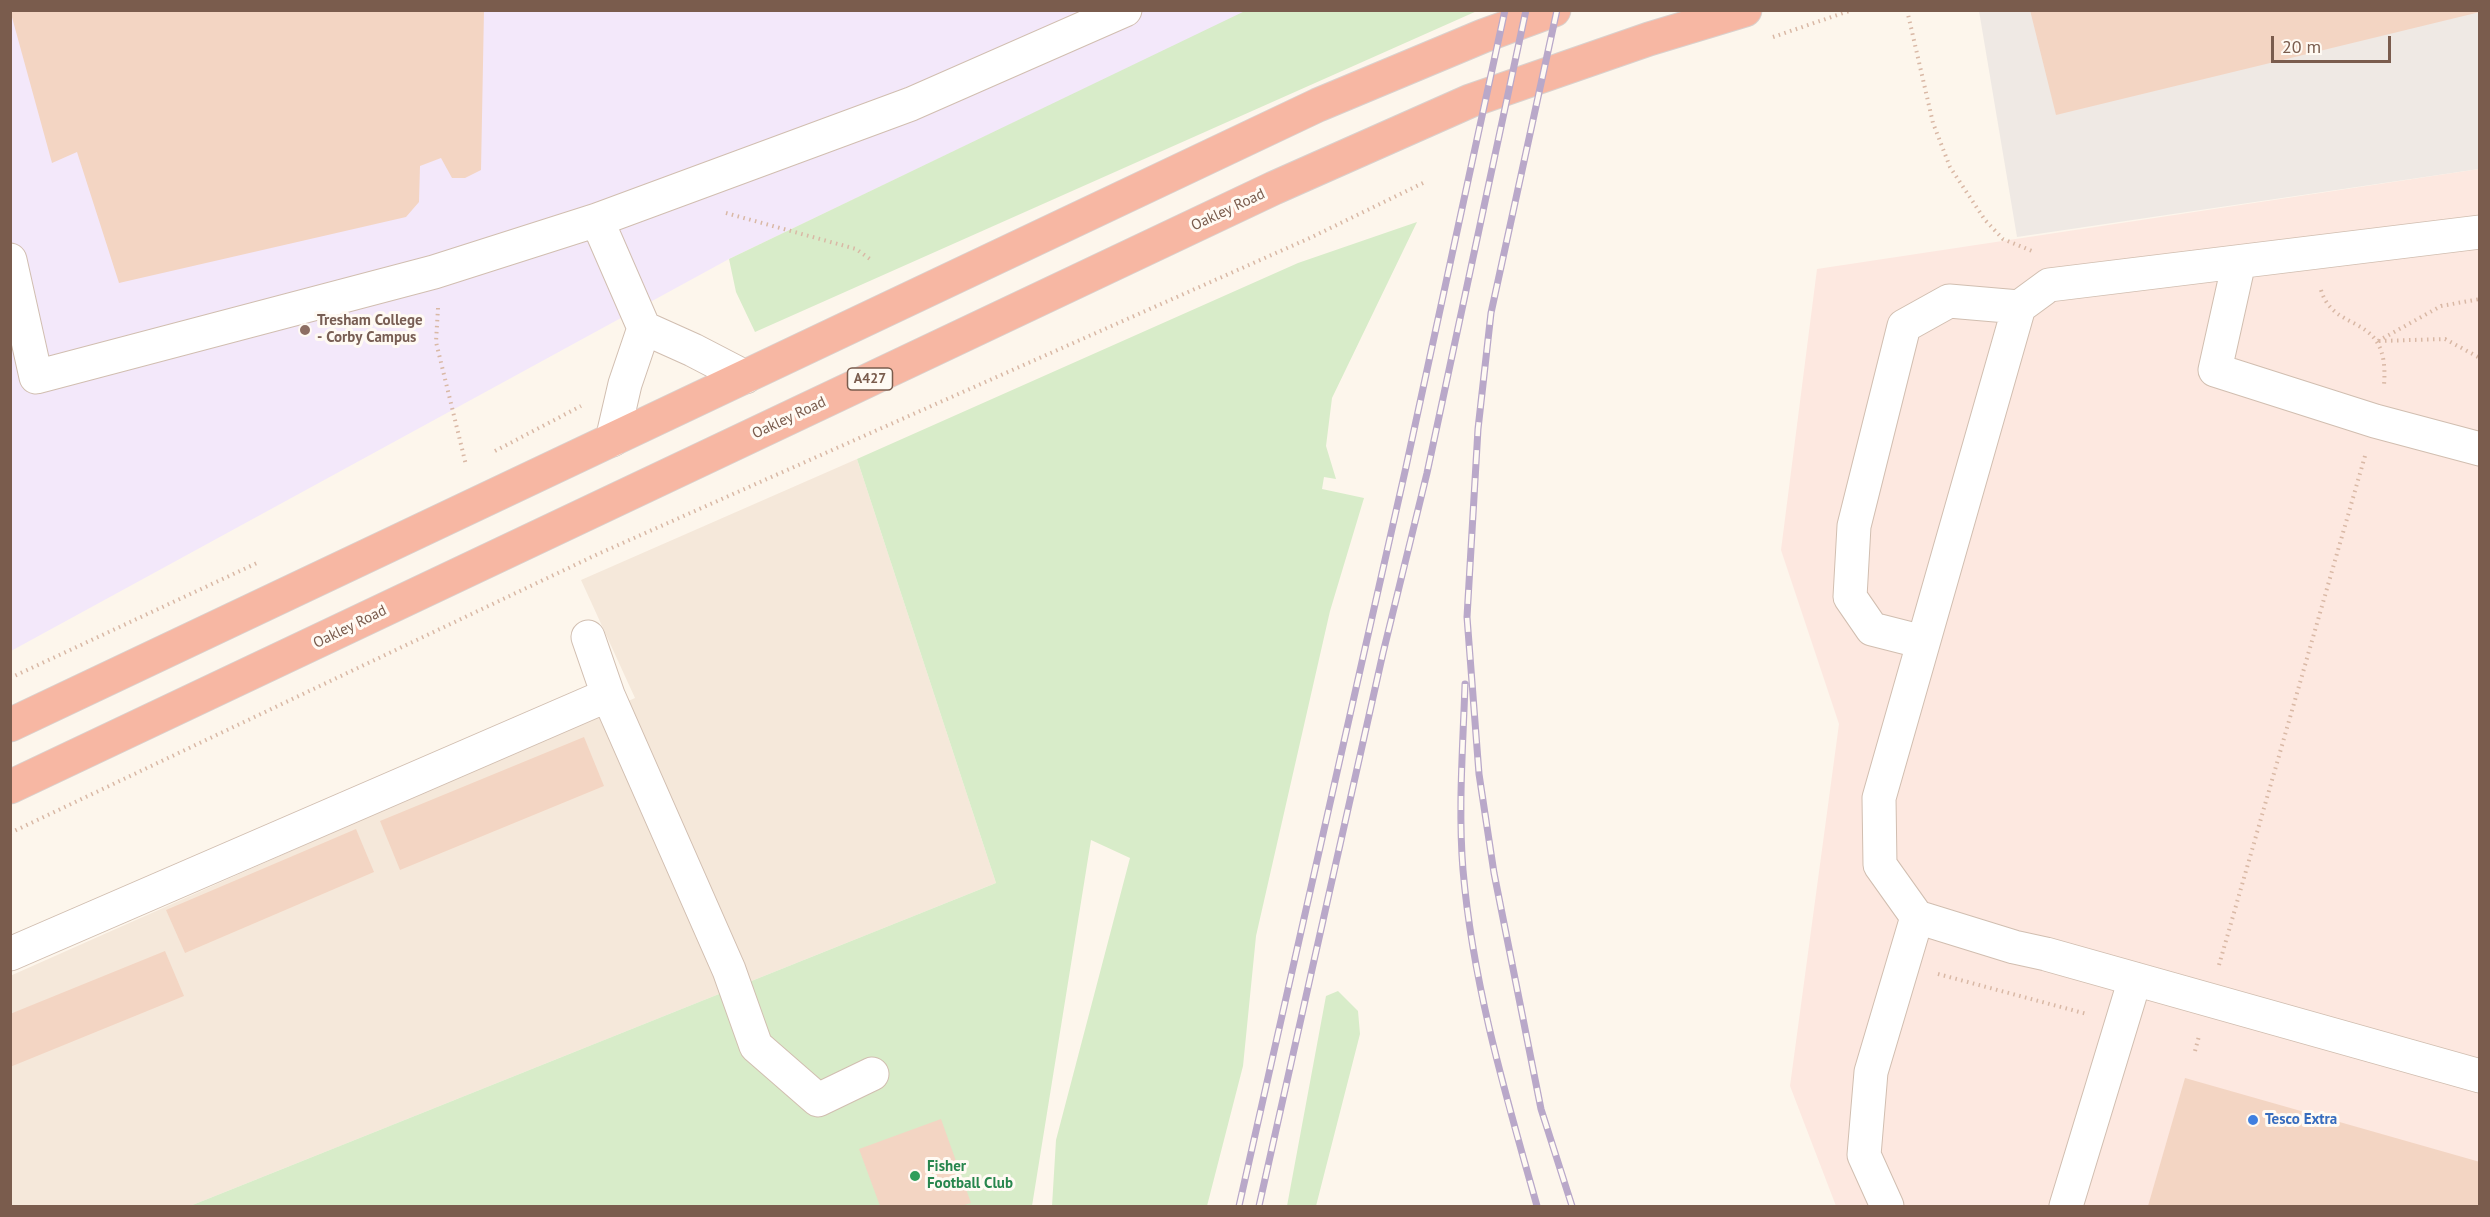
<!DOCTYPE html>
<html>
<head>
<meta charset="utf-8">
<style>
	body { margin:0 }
	#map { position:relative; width:2490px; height:1217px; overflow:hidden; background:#fdf6ec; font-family:"PT Sans",sans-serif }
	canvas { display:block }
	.frame { position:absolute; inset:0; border:12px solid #7a5c4d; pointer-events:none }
	.scale { position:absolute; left:2271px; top:36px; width:120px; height:27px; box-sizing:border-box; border:3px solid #7a5c4d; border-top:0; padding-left:8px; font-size:18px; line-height:21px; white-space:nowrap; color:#7a5c4d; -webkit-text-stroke:4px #fffaf3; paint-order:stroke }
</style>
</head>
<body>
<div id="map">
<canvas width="2490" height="1217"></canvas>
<div class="frame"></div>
<div class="scale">20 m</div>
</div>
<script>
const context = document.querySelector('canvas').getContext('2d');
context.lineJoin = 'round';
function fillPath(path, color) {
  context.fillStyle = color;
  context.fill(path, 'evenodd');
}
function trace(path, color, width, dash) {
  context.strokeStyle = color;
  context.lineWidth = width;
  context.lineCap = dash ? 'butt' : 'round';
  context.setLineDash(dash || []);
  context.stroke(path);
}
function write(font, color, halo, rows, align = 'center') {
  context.font = font + ' "PT Sans",sans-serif';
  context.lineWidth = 6;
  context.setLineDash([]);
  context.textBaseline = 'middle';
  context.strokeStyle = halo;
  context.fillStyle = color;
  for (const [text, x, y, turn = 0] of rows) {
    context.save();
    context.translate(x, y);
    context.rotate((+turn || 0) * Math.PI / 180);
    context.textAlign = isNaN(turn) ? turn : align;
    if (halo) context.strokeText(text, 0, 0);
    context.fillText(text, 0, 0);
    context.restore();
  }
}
const residential = new Path2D(`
	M857,459L996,883L190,1206H11L10,976L635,698L581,580Z`);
const commercial = new Path2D(`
	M2479,169V1206H1836L1790,1086L1839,724L1781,550L1817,269Z`);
const industrial = new Path2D(`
	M1979,11H2479V169L2017,237Z`);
const education = new Path2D(`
	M11,11H1247L729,259L11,651Z`);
const green = new Path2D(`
	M1247,10L1477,11L755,332L736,292L729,259Z
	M1417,222L1332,398L1326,446L1336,479L1324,477L1322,489L1364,498L1330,611L1256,936L1243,1066L1207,1206H1052L1056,1140L1130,858L1091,840L1032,1206H190L996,883L857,459L1298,263Z
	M1338,991L1358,1011L1360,1034L1316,1206H1287L1326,996Z`);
const building = new Path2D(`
	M10,10H484L481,170L465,178H452L441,158L420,166L419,202L406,217L119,283L77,152L52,163Z
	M2030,10H2480V12L2056,115Z
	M584,737L604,786L400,870L380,821Z
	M356,829L374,872L185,953L166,910Z
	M165,951L184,996L10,1067V1014Z
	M2185,1078L2480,1162V1206H2148Z
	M941,1119L971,1203L961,1206H880L859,1149Z`);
const path = new Path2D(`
	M1907,10L1933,123L1950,167L1985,220L2003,239L2032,251
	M1773,37L1852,10
	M726,213L856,249L870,259
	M2321,290C2335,336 2390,310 2384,385
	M438,308L436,342L466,465
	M2378,341L2441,306L2480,299
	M2379,341L2445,339L2480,358
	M495,451L581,406
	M10,678L257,563
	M10,833L598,554L1312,237L1425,182
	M2219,965L2365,456
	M1938,974L2087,1014
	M2195,1051L2199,1036`);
const minor = new Path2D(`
	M597,220L644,328L693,350L745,377
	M2480,232L2049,285L2019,307L1879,798L1880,865L1917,917L2014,947L2046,954L2480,1076
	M10,260L36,377L434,272L597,220L911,104L1125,10
	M2239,262L2215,370L2375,421L2480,449
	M612,440L625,384L644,328
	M588,637L608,695
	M1923,642L1872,629L1850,597L1854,526L1904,326L1949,301L2019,307
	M10,954L608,695L729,970L756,1046L818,1100L872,1074
	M1887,1206L1864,1155L1871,1072L1917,917
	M2066,1206L2135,979`);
const highway = new Path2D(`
	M10,725L1318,105L1483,36L1554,10
	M10,787L1274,188L1470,101L1649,39L1745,10`);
const rail = new Path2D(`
	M1557,10L1491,313L1478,429L1467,617L1479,774L1494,873L1541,1109L1572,1206
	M1465,684C1463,746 1458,809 1463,870C1473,986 1506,1096 1537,1206
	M1239,1206L1406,467L1505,10
	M1259,1206L1383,653L1427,473L1526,10`);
const markers = [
	[305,330,6,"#8d6e63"],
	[2253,1120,6,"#3f7fe0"],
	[915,1176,6,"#2e9e5b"]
];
const shields = [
	[870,379,45]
];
const shieldNames = [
	["A427",870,379]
];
const streetNames = [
	["Oakley Road",1228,210,-25],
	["Oakley Road",789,418,-25],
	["Oakley Road",350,627,-26]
];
const educationNames = [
	["Tresham College",317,321],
	["- Corby Campus",317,338]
];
const shopNames = [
	["Tesco Extra",2265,1120]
];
const leisureNames = [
	["Fisher",927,1167],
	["Football Club",927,1184]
];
fillPath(residential, '#f5e8da');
fillPath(commercial, '#fde8e0');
fillPath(industrial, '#efe9e4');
fillPath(education, '#f3e8fa');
fillPath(green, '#d8ecc9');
fillPath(building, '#f3d5c3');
trace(minor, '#d1beb0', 35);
trace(highway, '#dad1cd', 35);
trace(path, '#d9b8a5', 4, [1.5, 4.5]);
trace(minor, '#fff', 33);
trace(highway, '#f7b7a3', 33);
trace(rail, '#b9a8c9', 7);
trace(rail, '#fffaf3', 4.5, [14]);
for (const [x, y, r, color] of markers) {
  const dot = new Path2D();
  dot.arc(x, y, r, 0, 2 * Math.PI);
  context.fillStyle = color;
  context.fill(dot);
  trace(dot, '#fffaf3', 2);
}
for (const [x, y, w] of shields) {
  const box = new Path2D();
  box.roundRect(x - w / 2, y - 11, w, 22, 4.5);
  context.fillStyle = '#fffaf3';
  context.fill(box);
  trace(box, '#7a5c4d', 1.5);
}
write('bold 14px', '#7a5c4d', null, shieldNames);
write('15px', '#7a5c4d', '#fffaf3', streetNames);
write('bold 15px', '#785e54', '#fffaf3', educationNames, 'left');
write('bold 15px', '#366cbe', '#fffaf3', shopNames, 'left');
write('bold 15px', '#27864d', '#fffaf3', leisureNames, 'left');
</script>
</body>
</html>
